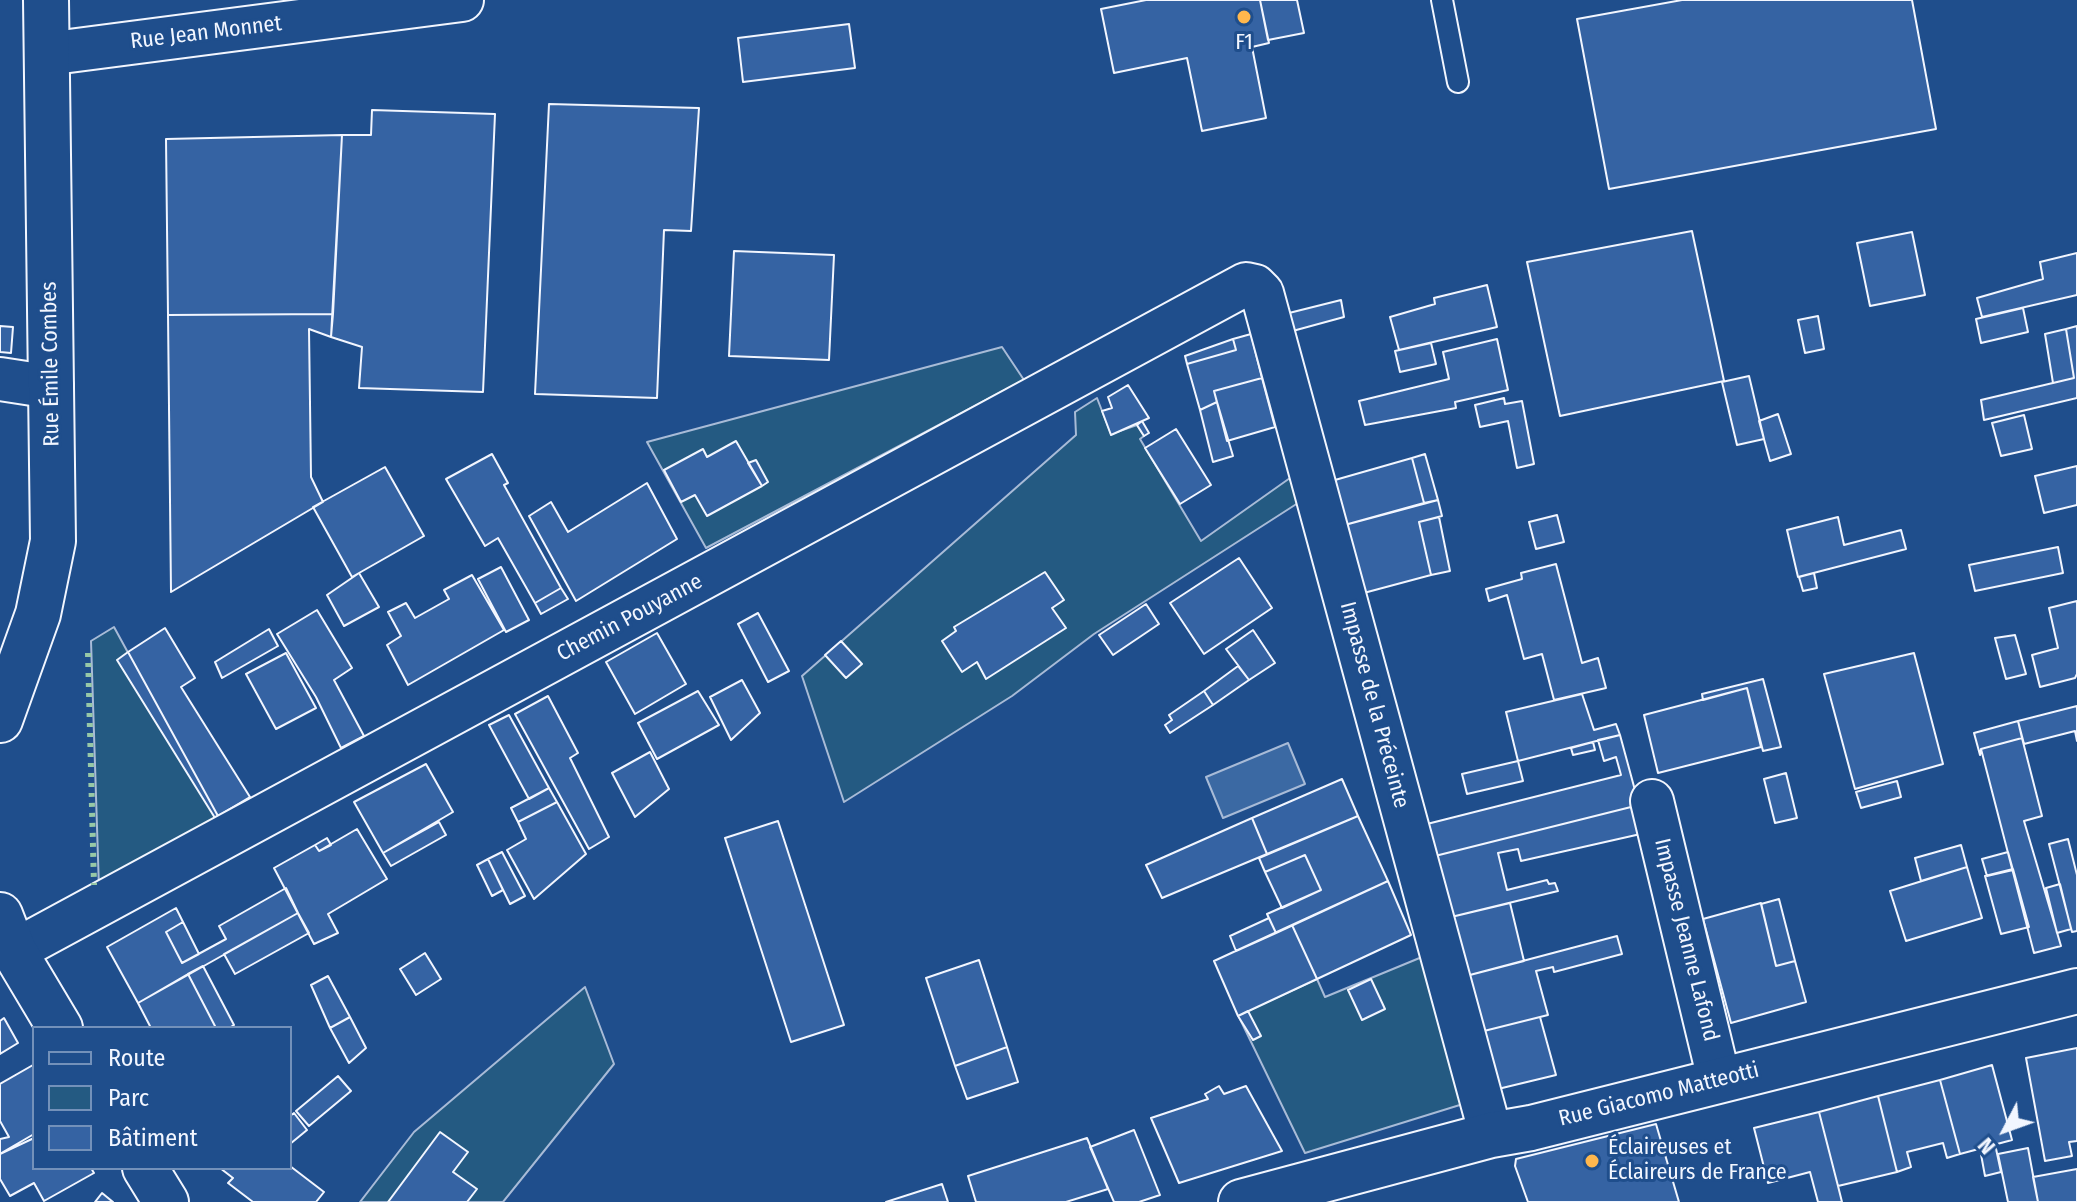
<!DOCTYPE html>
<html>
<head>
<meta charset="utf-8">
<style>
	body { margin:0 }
	#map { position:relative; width:2077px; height:1202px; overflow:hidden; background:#1f4e8c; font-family:"Fira Sans Condensed",sans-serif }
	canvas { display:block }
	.legend { position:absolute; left:32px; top:1026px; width:260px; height:144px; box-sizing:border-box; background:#1f4e8c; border:2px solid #7391ba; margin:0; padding:10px 14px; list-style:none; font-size:24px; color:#f2f6ff }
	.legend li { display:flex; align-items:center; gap:16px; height:40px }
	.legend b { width:40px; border:2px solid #7391ba }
	.north { position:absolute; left:1965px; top:1090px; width:80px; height:80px; -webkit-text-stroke:6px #1f4e8c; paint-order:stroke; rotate:229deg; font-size:22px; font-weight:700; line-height:32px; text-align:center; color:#f2f6ff }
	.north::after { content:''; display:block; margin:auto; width:28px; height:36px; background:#f2f6ff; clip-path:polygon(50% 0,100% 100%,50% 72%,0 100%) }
</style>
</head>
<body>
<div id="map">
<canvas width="2077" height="1202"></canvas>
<ul class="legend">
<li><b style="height:10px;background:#1f4e8c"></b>Route</li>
<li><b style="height:22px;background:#245a82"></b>Parc</li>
<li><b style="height:22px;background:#3563a3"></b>Bâtiment</li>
</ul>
<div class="north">N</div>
</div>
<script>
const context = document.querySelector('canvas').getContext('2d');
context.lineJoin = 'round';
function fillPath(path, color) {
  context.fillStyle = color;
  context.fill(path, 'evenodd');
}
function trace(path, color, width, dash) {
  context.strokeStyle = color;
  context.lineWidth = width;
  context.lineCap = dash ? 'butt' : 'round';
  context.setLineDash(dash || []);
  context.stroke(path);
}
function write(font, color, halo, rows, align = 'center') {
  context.font = font + ' "Fira Sans Condensed",sans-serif';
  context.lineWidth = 6;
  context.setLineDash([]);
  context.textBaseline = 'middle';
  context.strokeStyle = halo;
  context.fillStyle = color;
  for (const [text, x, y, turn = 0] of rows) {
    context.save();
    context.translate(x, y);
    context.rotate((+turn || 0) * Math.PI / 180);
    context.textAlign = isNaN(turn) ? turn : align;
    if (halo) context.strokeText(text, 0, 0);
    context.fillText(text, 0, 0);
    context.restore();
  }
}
const green = new Path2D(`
	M1002,347L1024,380L706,548L647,442Z
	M1097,398L1111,434L1137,425L1144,436L1140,439L1201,541L1290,478L1298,503L1094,634L1012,696L844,802L802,676L1076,435L1075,412Z
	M114,627L220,821L99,889L91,641Z
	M1422,957L1463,1104L1305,1153L1238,1015L1317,979L1325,997Z
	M585,987L614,1064L503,1202H360L414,1132Z`);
const water = new Path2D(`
	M1288,743L1305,784L1223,818L1206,777Z`);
const building = new Path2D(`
	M1146,0H1260L1269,43L1252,47L1266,118L1202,131L1187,58L1114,73L1101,9Z
	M1260,0H1297L1304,33L1268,40Z
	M1682,0H1912L1936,129L1609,189L1577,19Z
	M849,24L855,68L743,82L738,38Z
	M549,104L699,108L691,231L664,230L657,398L535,394Z
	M372,110L495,114L483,392L359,388L362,347L331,337L342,135H371Z
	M342,135L333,314L168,315L166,139Z
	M1692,231L1724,381L1560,416L1527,262Z
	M1912,232L1925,295L1870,306L1857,243Z
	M734,251L834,255L829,360L729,356Z
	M2077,253V295L1982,317L1977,298L2043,279L2040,262Z
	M1487,285L1497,327L1399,350L1390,317L1435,304L1434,298Z
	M1341,300L1344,317L1289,332L1285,314Z
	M2023,308L2028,332L1981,343L1976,319Z
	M333,314L331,337L309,329L311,477L323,502L171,592L168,315Z
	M1818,316L1824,349L1805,353L1798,320Z
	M0,326L13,327L11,353L0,352Z
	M2077,326V398L1984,420L1981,400L2074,378L2066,329Z
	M2066,329L2074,378L2053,383L2045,334Z
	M1251,334L1262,378L1214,391L1217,402L1200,410L1187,364L1236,350L1233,339Z
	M1233,339L1236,350L1187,364L1185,356Z
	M1497,339L1508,390L1455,402L1456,408L1365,425L1359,401L1449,379L1443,352Z
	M1431,343L1436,364L1400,372L1395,351Z
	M1749,376L1764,439L1737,445L1722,382Z
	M1262,378L1275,427L1227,441L1214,391Z
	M1128,385L1149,418L1111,435L1102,411L1112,408L1108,397Z
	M1504,398L1505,404L1522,401L1534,464L1517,468L1508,421L1480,427L1475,405Z
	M1217,402L1233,456L1213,462L1200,410Z
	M1778,414L1791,454L1770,461L1759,421Z
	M2024,415L2032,449L2001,456L1992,423Z
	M1142,421L1149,433L1144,436L1137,425Z
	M1176,429L1211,485L1180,504L1145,448Z
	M736,441L762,486L707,516L695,495L681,502L664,470L703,449L707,457Z
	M492,454L508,483L504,485L561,588L535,603L498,538L485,546L446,479Z
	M1425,454L1438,500L1424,503L1412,458Z
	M1412,458L1424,503L1341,526L1328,482Z
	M756,460L768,482L762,486L748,463Z
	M2077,466V505L2044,513L2035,476Z
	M385,467L424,536L352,577L313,507Z
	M647,483L677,539L576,601L529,516L551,502L568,532Z
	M1438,500L1442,516L1419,522L1431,575L1360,594L1341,526Z
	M1557,515L1564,542L1536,549L1529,522Z
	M1439,517L1450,571L1431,575L1419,522Z
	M1838,517L1844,545L1901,530L1906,549L1798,577L1787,530Z
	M2058,547L2063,573L1975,591L1969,565Z
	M1239,558L1272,608L1204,654L1170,603Z
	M1556,564L1582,663L1598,658L1606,688L1554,700L1542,654L1524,659L1507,595L1489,601L1486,589L1522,579L1521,573Z
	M501,567L529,620L506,632L478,579Z
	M1045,572L1064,600L1052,608L1066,628L986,679L977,662L962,672L942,641L956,631L954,627Z
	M359,573L379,607L344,626L327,595Z
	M1814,573L1817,588L1803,591L1799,577Z
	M472,575L504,630L408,685L387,645L401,636L388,612L406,603L415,618L449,599L444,590Z
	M561,588L568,599L541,614L535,603Z
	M2077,601V674L2075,678L2040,687L2032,655L2058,648L2049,608Z
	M1146,604L1159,624L1113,655L1099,635Z
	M317,610L352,668L334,680L364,736L341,748L316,697L277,634Z
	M758,613L789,671L768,682L738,624Z
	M165,628L195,678L181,687L250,797L218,816L128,652Z
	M269,629L278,646L222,678L215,662Z
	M1253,630L1275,663L1249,680L1226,649Z
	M657,633L686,684L635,714L606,662Z
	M2015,635L2026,674L2006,679L1995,638Z
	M841,641L862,664L846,678L825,655Z
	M128,652L218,816L215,818L117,660Z
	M286,653L316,708L276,729L246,674Z
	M1914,653L1943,764L1855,789L1824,674Z
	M1238,666L1249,680L1213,705L1204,691Z
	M1763,679L1781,747L1763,751L1747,688L1703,700L1702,694Z
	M742,680L760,713L731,740L710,697Z
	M1747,688L1761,747L1658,773L1644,715Z
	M698,691L719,725L657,759L638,723Z
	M1204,691L1213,705L1170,733L1165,725L1172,720L1169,715Z
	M1582,694L1594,730L1616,724L1620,735L1518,761L1506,712Z
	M548,696L578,753L570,758L609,837L589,849L515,714Z
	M2077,706V741L2075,731L2024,744L2018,721Z
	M509,715L549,788L529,799L489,725Z
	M2018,721L2022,738L1981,749L1980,755L1974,733Z
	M1620,735L1639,805L1431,857L1423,825L1621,775L1616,757L1604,761L1598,740Z
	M2022,738L2042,816L2024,821L2061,946L2034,953L1981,749Z
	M1593,742L1595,750L1573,755L1571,748Z
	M650,752L669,789L635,817L612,773Z
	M1518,761L1523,781L1467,794L1462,774Z
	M426,764L453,812L383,853L354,802Z
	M1786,773L1797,818L1775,823L1764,779Z
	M1342,779L1358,816L1267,854L1252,818Z
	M1897,781L1901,797L1861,808L1856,792Z
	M549,788L557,802L518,822L511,808Z
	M557,802L586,854L534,899L507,850L526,839L518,822Z
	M1639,805L1645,833L1521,861L1518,849L1498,853L1507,890L1547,880L1549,884L1555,883L1558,891L1447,918L1431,857Z
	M1358,816L1388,881L1276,933L1267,914L1321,890L1305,855L1265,872L1259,858Z
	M1252,818L1267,854L1162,898L1146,865Z
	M778,821L844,1025L791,1042L725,838Z
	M439,822L446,835L391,866L383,853Z
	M357,829L387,879L328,914L338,933L314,944L274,868L315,845L319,851Z
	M327,838L331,845L319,851L315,845Z
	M2068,839L2077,875V931L2072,932L2049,844Z
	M1961,845L1967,867L1921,881L1915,858Z
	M502,852L525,896L510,904L488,859Z
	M2008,852L2013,870L1987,876L1982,859Z
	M1305,855L1321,890L1282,908L1265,872Z
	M488,859L503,890L492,896L477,865Z
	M1967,867L1982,918L1906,941L1890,891Z
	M2013,869L2029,927L2001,934L1985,876Z
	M1388,881L1411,935L1317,979L1292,925Z
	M2060,884L2071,929L2057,933L2046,888Z
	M286,888L298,913L138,1003L107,947L176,908L183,922L166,932L182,963L226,939L219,926Z
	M1779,899L1795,961L1776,966L1761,904Z
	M1510,903L1524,961L1466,976L1447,918Z
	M1761,903L1776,966L1795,961L1806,1002L1731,1023L1703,919Z
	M298,913L309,933L235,974L224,954Z
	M1269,918L1276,933L1236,951L1230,936Z
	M183,922L199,954L182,963L166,932Z
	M1292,925L1317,979L1238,1016L1214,961Z
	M1617,936L1622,954L1554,972L1553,967L1536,971L1548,1015L1480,1032L1466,976Z
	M425,953L441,979L416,995L400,969Z
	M979,960L1007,1047L955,1066L926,978Z
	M203,966L234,1025L229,1028H216L188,974Z
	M188,974L216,1028H151L138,1003Z
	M328,976L350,1017L330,1028L311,985Z
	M1371,979L1385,1009L1362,1020L1348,990Z
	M1248,1011L1261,1036L1253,1040L1238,1016Z
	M350,1017L366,1048L349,1063L330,1028Z
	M1540,1017L1556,1075L1498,1089L1480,1032Z
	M4,1018L18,1043L0,1054V1021Z
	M1007,1047L1018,1082L967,1099L955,1066Z
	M2077,1048V1141L2069,1142L2072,1156L2045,1161L2026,1058Z
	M33,1065L34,1134L0,1154V1139L9,1137L0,1121V1084Z
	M1992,1065L2012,1140L1960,1154L1940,1080Z
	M338,1076L351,1091L309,1126L296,1111Z
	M1940,1080L1960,1154L1947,1158L1943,1143L1907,1152L1911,1167L1897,1172L1878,1096Z
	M1219,1086L1224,1094L1246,1086L1282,1151L1179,1183L1151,1118L1208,1099L1205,1094Z
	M1878,1096L1897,1172L1838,1186L1819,1112Z
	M1819,1112L1838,1186L1842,1202H1818L1810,1172L1768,1183L1754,1128Z
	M294,1113L307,1130L290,1144V1116Z
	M1656,1124L1679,1202H1528L1515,1166L1516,1159Z
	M1134,1130L1160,1195L1139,1202H1114L1090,1147Z
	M440,1132L468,1152L453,1172L477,1189L467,1202H388Z
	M34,1138V1168H91L94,1173L44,1201L34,1183L10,1196L0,1179V1154Z
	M1087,1138L1108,1189L1066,1202H976L968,1176Z
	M1995,1144L2001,1172L1985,1176L1980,1149Z
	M2028,1148L2038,1202H2008L1998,1154Z
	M290,1166L324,1192L316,1202H253L228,1183L233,1178L220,1168Z
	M2077,1169V1202H2038L2033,1177Z
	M942,1184L948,1202H886Z
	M102,1193L113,1202H95Z`);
const service = new Path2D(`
	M1442,0L1458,82`);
const minor = new Path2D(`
	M46,54L462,0
	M0,379L52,387
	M1652,801L1719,1079
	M14,951L1246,284L1255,286L1262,293L1491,1135`);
const tertiary = new Path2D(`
	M0,720L38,614L53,541L46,0
	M0,915L14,951L60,1028
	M145,1168L166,1202
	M1241,1202L1491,1135L1531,1128L2077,991`);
const hedge = new Path2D(`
	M88,653L94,885`);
const markers = [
	[1244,17,8,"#ffb74d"],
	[1592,1161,8,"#ffb74d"]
];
const streetNames = [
	["Rue Jean Monnet",206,33,-7],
	["Rue Émile Combes",51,364,-91],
	["Chemin Pouyanne",630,618,-28],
	["Impasse de la Préceinte",1374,705,75],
	["Impasse Jeanne Lafond",1686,940,76],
	["Rue Giacomo Matteotti",1659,1095,-14]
];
const poiNames = [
	["F1",1244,43],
	["Éclaireuses et",1608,1148,"left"],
	["Éclaireurs de France",1608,1173,"left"]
];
fillPath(green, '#245a82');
trace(green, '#a8bbd7', 2);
fillPath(water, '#3b69a3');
trace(water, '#a8bbd7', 2);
fillPath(building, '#3563a3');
trace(building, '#f2f6ff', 2);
trace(service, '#f2f6ff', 24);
trace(minor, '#f2f6ff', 46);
trace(tertiary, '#f2f6ff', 48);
trace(service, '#1f4e8c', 20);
trace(minor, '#1f4e8c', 42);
trace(tertiary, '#1f4e8c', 44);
trace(hedge, '#97c8a6', 6, [4, 6]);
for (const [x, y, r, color] of markers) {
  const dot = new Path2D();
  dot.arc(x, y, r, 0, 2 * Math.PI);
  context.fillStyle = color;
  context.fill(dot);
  trace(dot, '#1f4e8c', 3);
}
write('22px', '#f2f6ff', '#1f4e8c', streetNames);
write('22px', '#f2f6ff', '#1f4e8c', poiNames);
</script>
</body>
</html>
